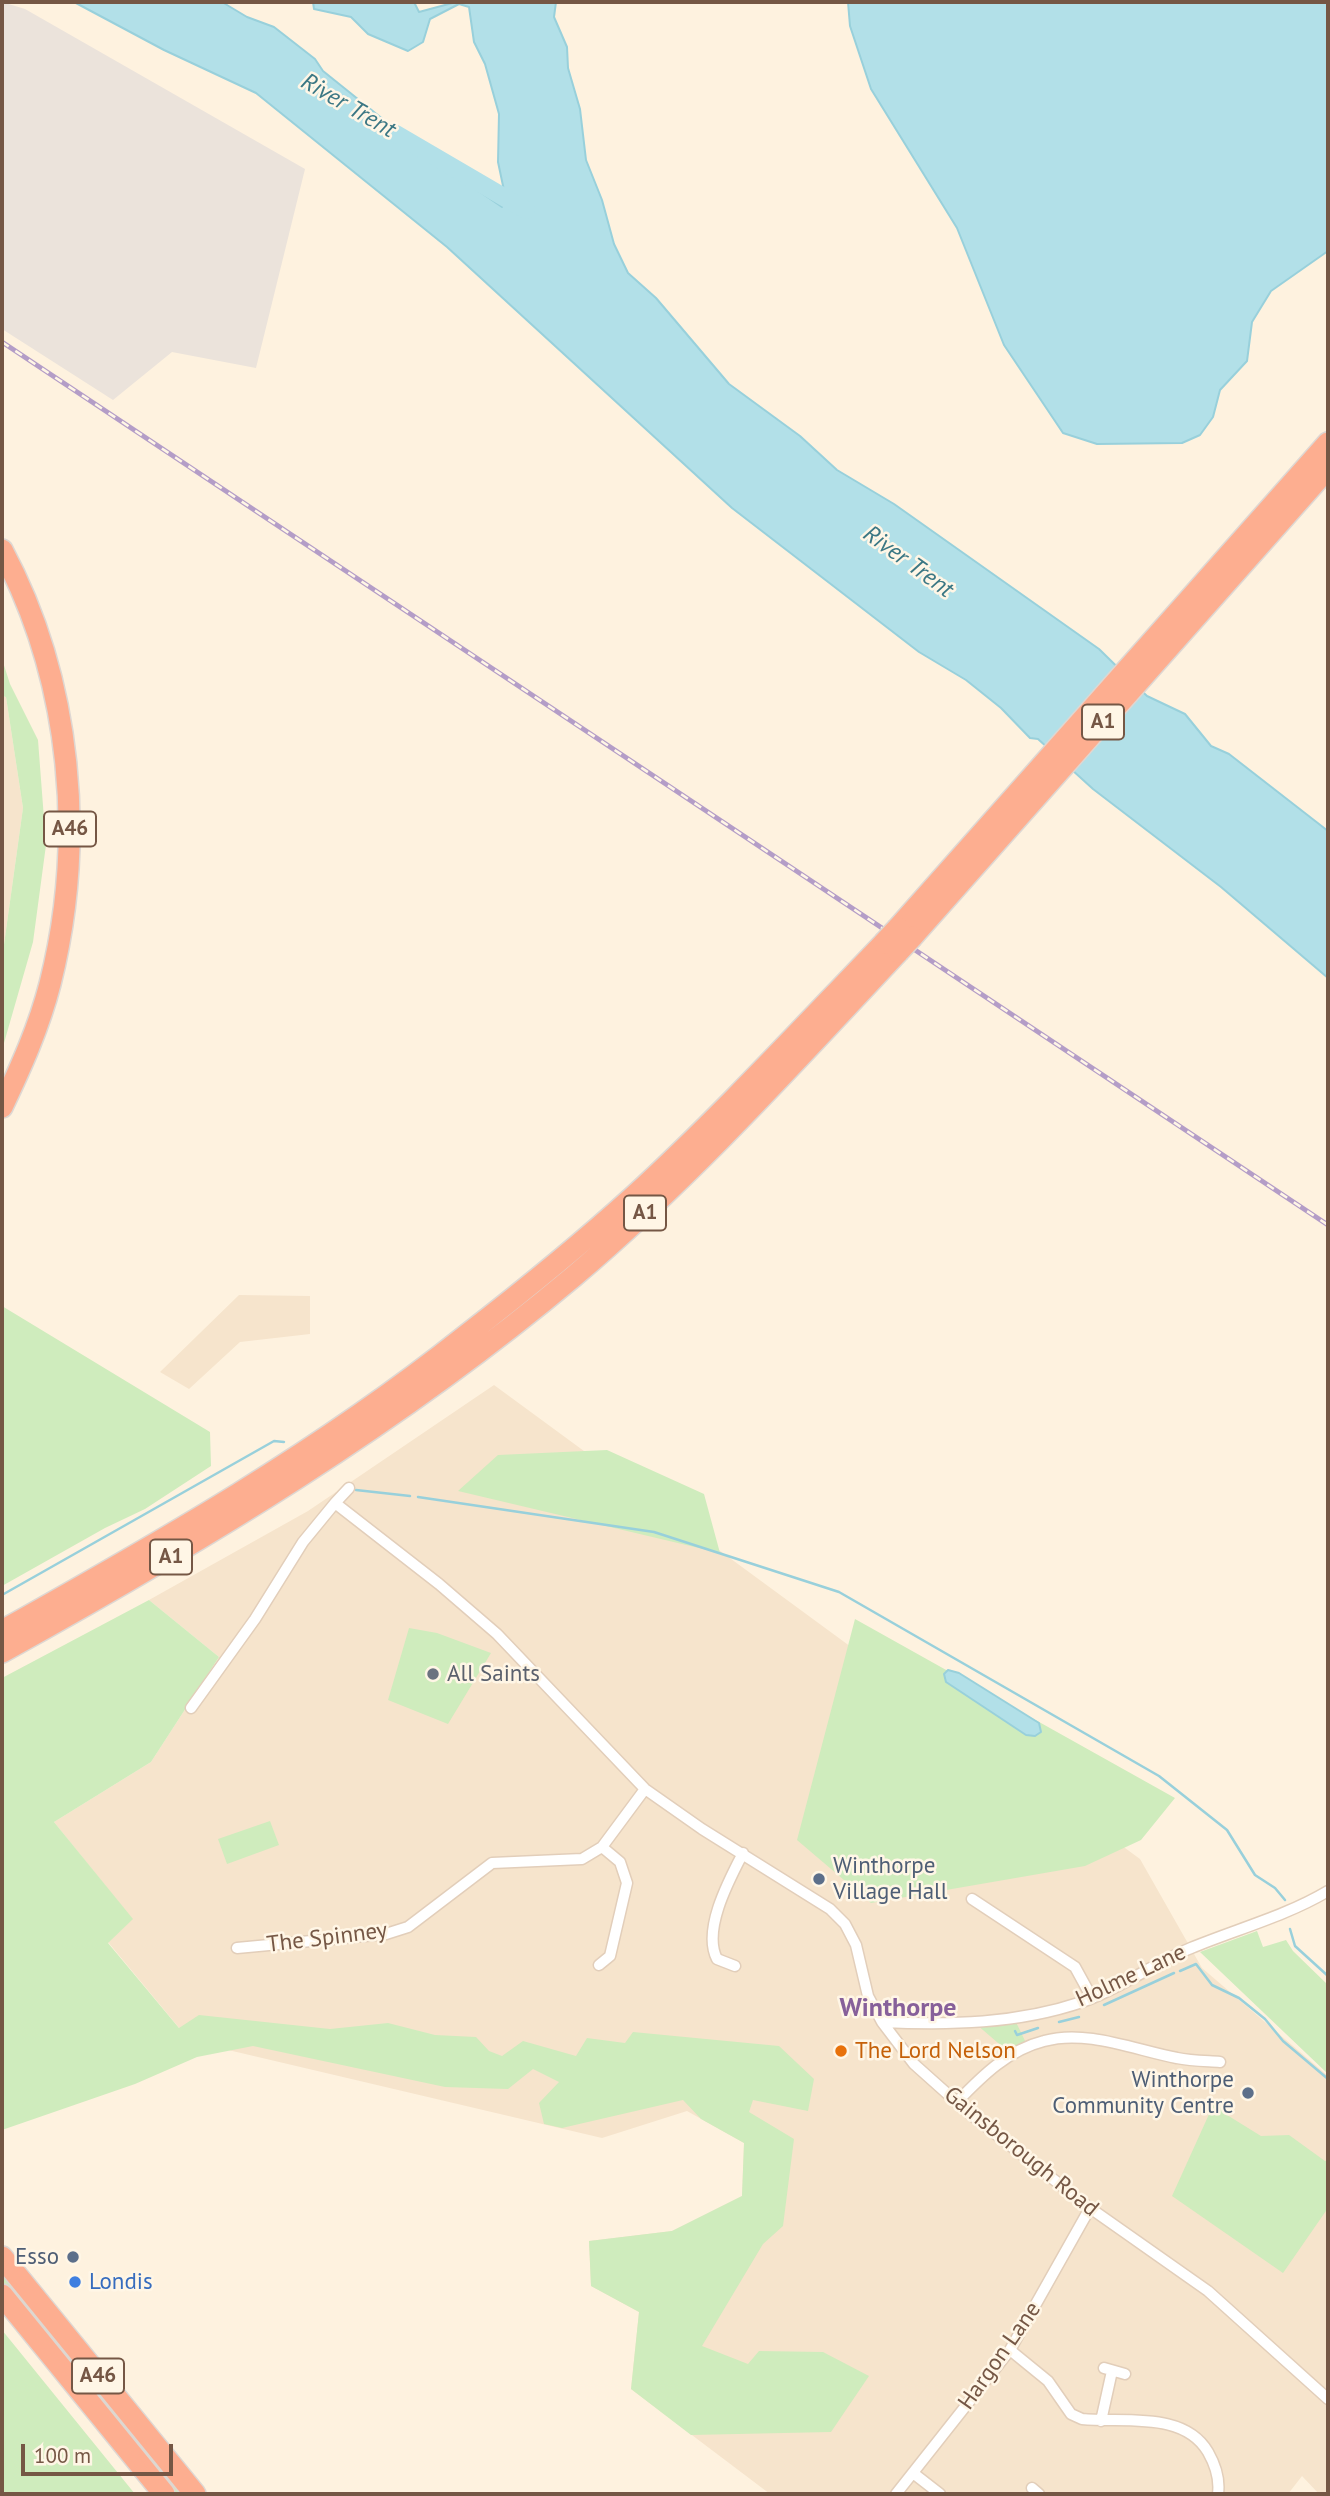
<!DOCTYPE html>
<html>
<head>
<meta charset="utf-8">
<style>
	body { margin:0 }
	#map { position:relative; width:1330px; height:2496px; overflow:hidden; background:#fef2df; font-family:"PT Sans",sans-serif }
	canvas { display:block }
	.frame { position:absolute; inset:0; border:4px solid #755745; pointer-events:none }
	.scale { position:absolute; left:21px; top:2444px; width:152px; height:32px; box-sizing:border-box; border:4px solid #755745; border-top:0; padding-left:9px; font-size:21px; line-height:24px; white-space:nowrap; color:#755745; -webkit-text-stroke:5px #fff6e6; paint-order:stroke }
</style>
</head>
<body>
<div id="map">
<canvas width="1330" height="2496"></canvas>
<div class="frame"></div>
<div class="scale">100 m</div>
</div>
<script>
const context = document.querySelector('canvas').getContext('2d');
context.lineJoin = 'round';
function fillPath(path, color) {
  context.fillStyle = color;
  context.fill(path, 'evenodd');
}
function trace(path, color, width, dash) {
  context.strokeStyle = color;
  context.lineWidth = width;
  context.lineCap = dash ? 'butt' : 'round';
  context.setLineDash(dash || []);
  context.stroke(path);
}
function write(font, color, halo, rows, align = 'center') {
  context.font = font + ' "PT Sans",sans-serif';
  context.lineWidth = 5;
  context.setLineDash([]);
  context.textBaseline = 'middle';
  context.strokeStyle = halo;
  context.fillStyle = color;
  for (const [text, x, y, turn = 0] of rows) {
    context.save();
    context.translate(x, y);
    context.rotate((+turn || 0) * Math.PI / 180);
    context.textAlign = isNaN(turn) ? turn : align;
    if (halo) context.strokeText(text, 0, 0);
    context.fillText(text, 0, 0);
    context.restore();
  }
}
const residential = new Path2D(`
	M2,696L6,697L23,808L2,959Z
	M239,1295L310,1296V1334L240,1342L189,1389L160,1372Z
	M494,1385L1140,1859L1202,1968L1328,2076V2494H1319L1302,2476L1288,2494H770L631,2389L639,2312L591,2286L589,2241L672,2231L742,2196L744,2143L687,2111L602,2138L190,2041L108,1942L132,1919L54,1822L151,1762L219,1657L149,1600L308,1511Z`);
const industrial = new Path2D(`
	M2,2L25,9L305,169L256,368L172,352L113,400L2,329Z`);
const green = new Path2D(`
	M2,659L10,684L38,740L46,845L33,942L2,1050V959L23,808L6,697L2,696Z
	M2,1306L210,1432L211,1466L145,1509L105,1528L2,1586Z
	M607,1450L704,1494L720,1553L458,1491L498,1455Z
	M149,1600L219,1657L151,1762L54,1822L133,1919L108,1943L179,2028L199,2015L330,2029L388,2023L435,2035L476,2037L489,2051L502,2056L523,2041L576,2056L587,2038L625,2043L633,2032L779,2046L814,2079L808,2111L753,2100L749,2112L794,2139L783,2226L763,2244L702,2346L748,2364L759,2351L823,2352L869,2376L831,2432L691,2435L631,2389L639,2312L591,2286L589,2241L672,2231L742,2196L744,2143L701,2119L683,2100L562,2128L544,2124L539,2103L559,2082L533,2069L508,2089L445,2087L253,2046L197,2057L135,2084L2,2130V1678Z
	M855,1619L1175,1798L1141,1840L1085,1866L871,1903L797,1840Z
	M409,1628L437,1633L491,1653L448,1724L388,1700Z
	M270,1821L279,1845L227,1864L218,1839Z
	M1257,1931L1263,1947L1286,1940L1293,1951L1328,1985V2074L1200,1952Z
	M1014,2018L1028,2047L1012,2055L976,2024Z
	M1215,2101L1227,2115L1261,2136L1289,2135L1325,2161L1328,2160V2208L1283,2273L1172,2196Z
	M2,2269L188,2494H172L2,2283Z
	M2,2330L135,2494H2Z`);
const water = new Path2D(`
	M74,2H222L247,17L274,27L315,59L323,71L435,161L502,207L506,200L498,162L499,114L485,64L474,42L469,7L459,4L430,19L423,42L408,51L368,34L351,17L314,9L313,2H414L419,12L456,2H556L554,17L567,47L568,68L580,109L586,160L602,200L614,244L628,273L656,298L729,384L800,436L837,470L894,504L1099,649L1147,696L1185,714L1211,746L1229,754L1328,831V978L1221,887L1093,789L1038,739L1030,738L1001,708L966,680L919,652L732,508L447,247L256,93L164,50Z
	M848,2H1328V251L1271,291L1252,322L1247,361L1220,390L1213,417L1200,435L1182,443L1097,444L1063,433L1004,345L957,228L871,89L850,26Z
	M948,1670L959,1673L1039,1723L1041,1732L1035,1736L1026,1735L946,1682L944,1674Z`);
const stream = new Path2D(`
	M356,1490L410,1496
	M418,1497L654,1532L839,1592L1159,1776L1227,1830L1255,1875L1275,1888L1285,1900
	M2,1595L274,1441L284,1442
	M1290,1929L1295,1946L1328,1976
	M1180,1971L1196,1964L1212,1985L1239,1998L1265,2019L1283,2041L1328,2079
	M1104,2005L1174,1973
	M1059,2022L1079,2017
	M1015,2031L1017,2035L1038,2028`);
const river = new Path2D(`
	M396,134L526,210`);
const street = new Path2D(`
	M349,1488L335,1503L439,1584L497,1634L645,1789L702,1829L830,1909L845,1924L856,1945L868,1996L882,2022L914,2064L970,2114L1090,2208L1208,2291L1328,2399
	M191,1708L255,1619L303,1542L335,1503
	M972,1899L1075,1967L1092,1998
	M237,1948L386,1934L408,1927L492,1863L582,1859L602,1847L645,1789
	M599,1965L610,1956L627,1883L620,1862L602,1847
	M735,1966L717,1959C702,1930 729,1880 743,1853
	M882,2022C950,2025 1017,2024 1082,2002C1120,1989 1154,1963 1191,1948C1237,1929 1286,1916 1328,1891
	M957,2102C982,2076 1008,2050 1044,2041C1086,2029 1135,2050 1177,2058C1191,2061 1206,2061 1220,2062
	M1010,2350L1048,2381L1071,2414L1082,2419C1125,2423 1184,2411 1208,2452C1216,2466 1220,2479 1218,2494
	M1104,2368L1125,2374
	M1101,2421L1112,2371
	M913,2473L940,2494
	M1032,2488L1039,2494
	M896,2494L1010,2350L1090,2208`);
const highway = new Path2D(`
	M2,550C72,681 86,841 50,984C39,1027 21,1067 2,1107
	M898,928L1328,443
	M912,937L1328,468
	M2,1631C161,1542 321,1451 464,1337C522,1292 580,1245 634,1196C721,1116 802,1028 884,943
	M2,1652C201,1542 398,1424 573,1277C690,1178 793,1064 898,952
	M2,2257L195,2494
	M2,2295L164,2494`);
const rail = new Path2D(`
	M2,342L1328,1225`);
const highwayBridge = new Path2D(`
	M884,943L898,928
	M898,952L912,937`);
const markers = [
	[433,1674,7,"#6b7280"],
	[819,1879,7,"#5c6f8a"],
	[841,2051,7,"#e8710a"],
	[1248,2093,7,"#5c6f8a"],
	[73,2257,7,"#5c6f8a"],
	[75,2282,7,"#3f7fe0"]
];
const shields = [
	[1103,722,42],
	[70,829,52],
	[645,1213,42],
	[171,1557,42],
	[98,2376,52]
];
const shieldNames = [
	["A1",1103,722],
	["A46",70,829],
	["A1",645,1213],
	["A1",171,1557],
	["A46",98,2376]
];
const worshipNames = [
	["All Saints",447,1674]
];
const serviceNames = [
	["Winthorpe",833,1866,"left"],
	["Village Hall",833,1892,"left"],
	["Winthorpe",1234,2080],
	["Community Centre",1234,2106],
	["Esso",59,2257]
];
const streetNames = [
	["The Spinney",327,1938,-7],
	["Holme Lane",1131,1976,-25],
	["Gainsborough Road",1021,2152,39],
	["Hargon Lane",1000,2356,-55]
];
const foodNames = [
	["The Lord Nelson",855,2051]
];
const shopNames = [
	["Londis",89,2282]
];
const waterNames = [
	["River Trent",348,106,30],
	["River Trent",908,562,36]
];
const quarterNames = [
	["Winthorpe",898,2009]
];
fillPath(residential, '#f6e4cc');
fillPath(industrial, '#ebe3db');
fillPath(green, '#cfecbd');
fillPath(water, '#b2e0e8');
trace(water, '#98d0db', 2);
trace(stream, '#98d0db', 2.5);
trace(river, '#b2e0e8', 18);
trace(street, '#e2ceba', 13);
trace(highway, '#ded7d2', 24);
trace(street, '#fff', 10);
trace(highway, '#fdae90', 21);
trace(rail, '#b49dc7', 5);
trace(rail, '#fff6e6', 2.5, [8]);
trace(highwayBridge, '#ded7d2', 24, []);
trace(highwayBridge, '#fdae90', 21);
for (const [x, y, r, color] of markers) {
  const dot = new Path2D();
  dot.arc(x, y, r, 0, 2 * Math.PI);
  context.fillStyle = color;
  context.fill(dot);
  trace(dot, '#fff6e6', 2.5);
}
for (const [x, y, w] of shields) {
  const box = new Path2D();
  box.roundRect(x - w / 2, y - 17.5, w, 35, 5);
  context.fillStyle = '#fff6e6';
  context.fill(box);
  trace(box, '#755745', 2);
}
write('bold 21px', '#755745', null, shieldNames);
write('23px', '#5b616d', '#fff6e6', worshipNames, 'left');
write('23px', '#4e5e75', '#fff6e6', serviceNames, 'right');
write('23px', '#755745', '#fff6e6', streetNames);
write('23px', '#c56008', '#fff6e6', foodNames, 'left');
write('23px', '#366cbe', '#fff6e6', shopNames, 'left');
write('italic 24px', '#3b7784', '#fff6e6', waterNames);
write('bold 26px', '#87609a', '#fff6e6', quarterNames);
</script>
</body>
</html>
